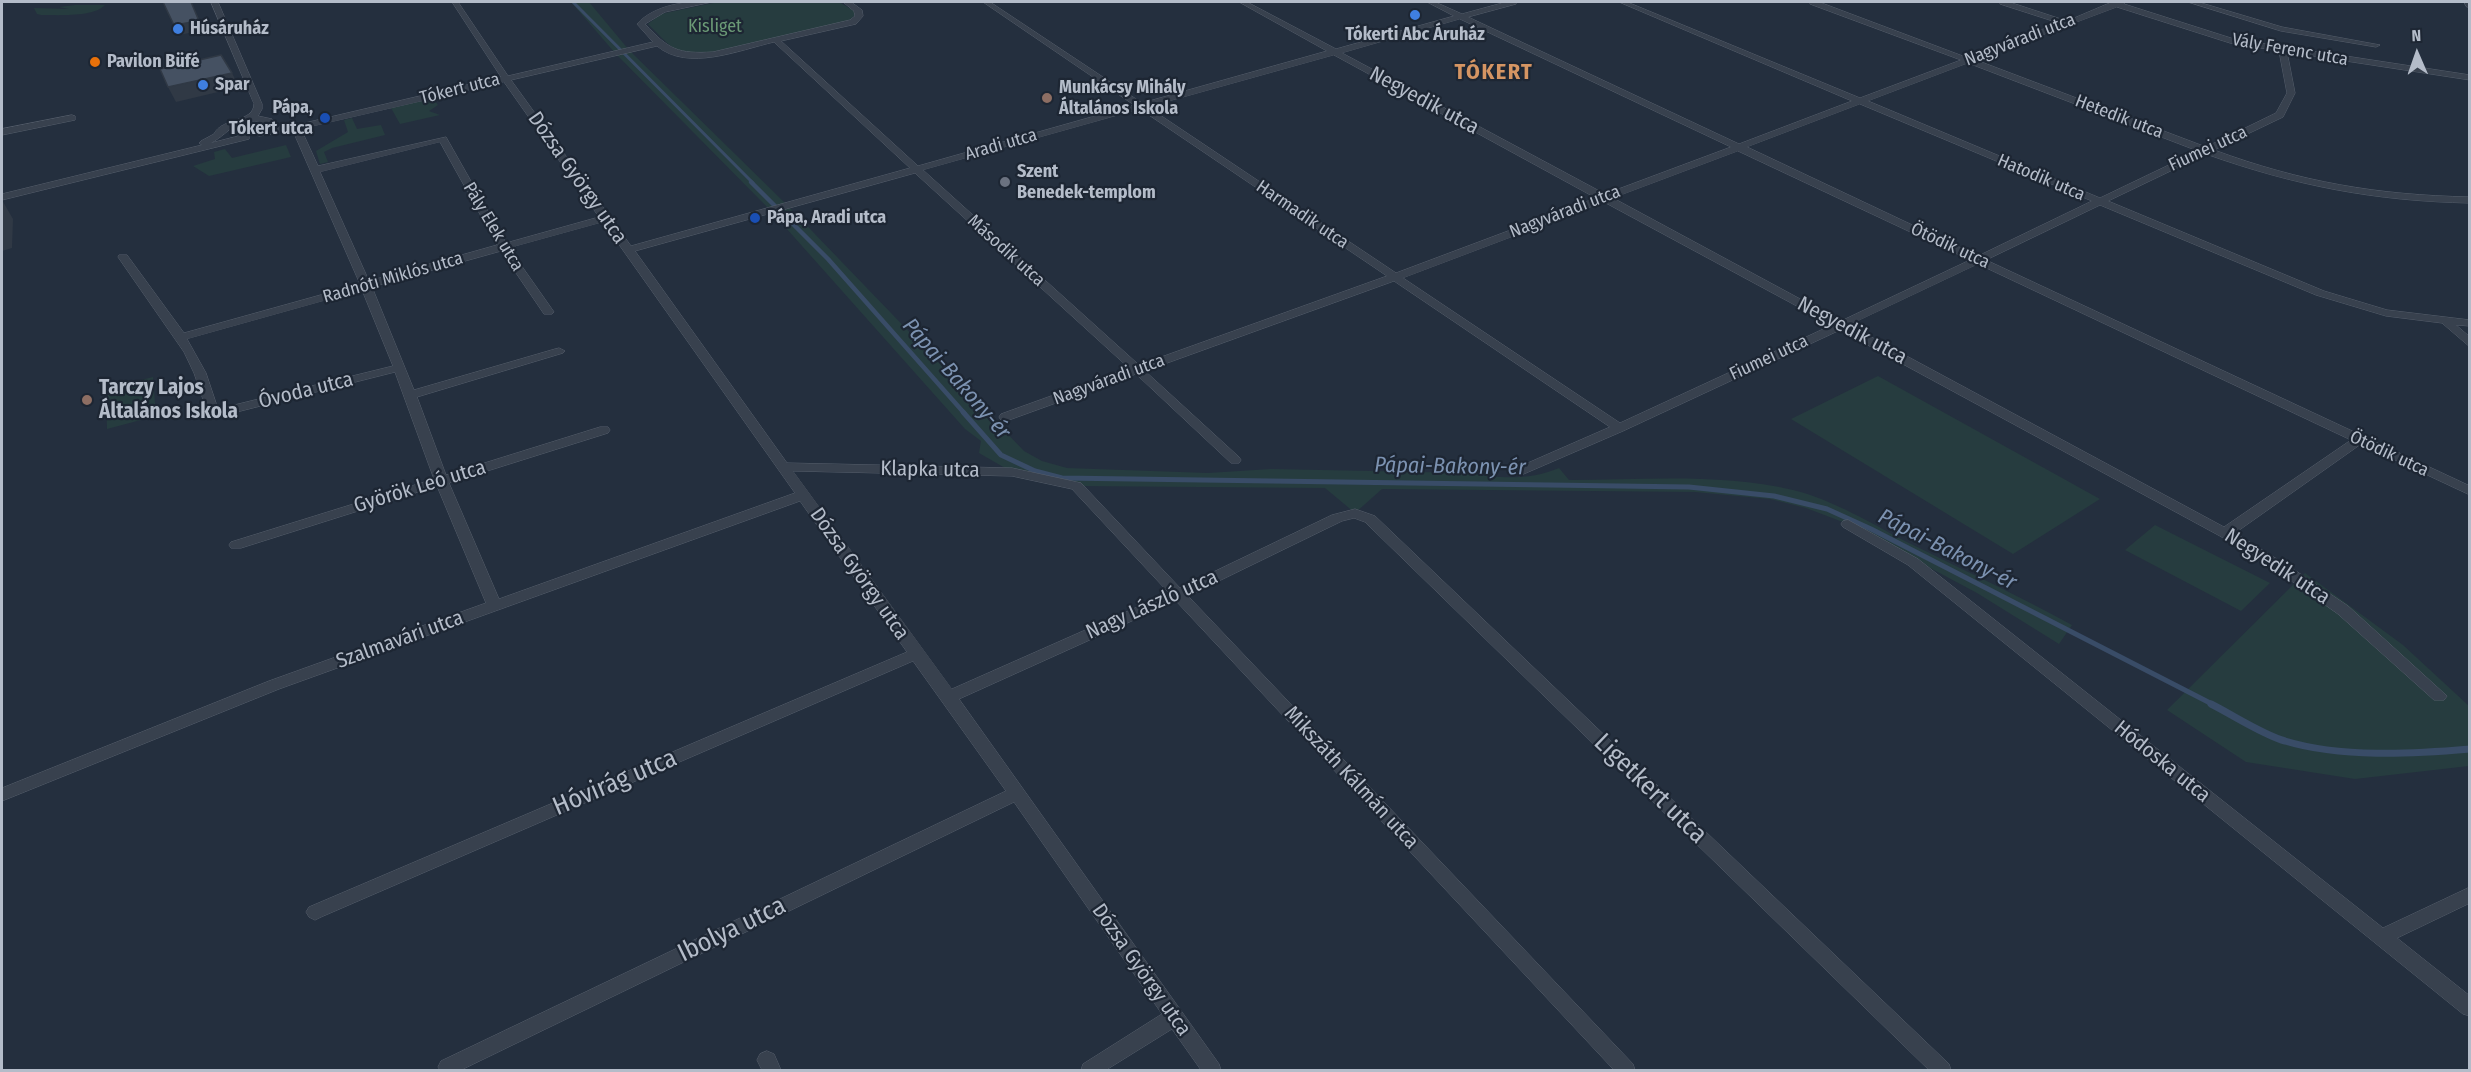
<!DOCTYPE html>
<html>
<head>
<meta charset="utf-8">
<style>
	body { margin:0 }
	#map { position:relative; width:2471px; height:1072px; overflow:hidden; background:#242f3e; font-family:"Fira Sans Condensed",sans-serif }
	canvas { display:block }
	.frame { position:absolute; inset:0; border:3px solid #b4bcc9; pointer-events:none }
	.north { position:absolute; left:2387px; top:24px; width:60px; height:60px; -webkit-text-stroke:4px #1d2633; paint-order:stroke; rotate:358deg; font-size:16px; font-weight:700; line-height:24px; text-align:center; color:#b4bcc9 }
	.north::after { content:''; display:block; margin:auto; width:21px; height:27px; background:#b4bcc9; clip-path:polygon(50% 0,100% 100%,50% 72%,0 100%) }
</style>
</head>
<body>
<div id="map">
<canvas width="2471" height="1072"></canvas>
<div class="frame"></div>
<div class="north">N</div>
</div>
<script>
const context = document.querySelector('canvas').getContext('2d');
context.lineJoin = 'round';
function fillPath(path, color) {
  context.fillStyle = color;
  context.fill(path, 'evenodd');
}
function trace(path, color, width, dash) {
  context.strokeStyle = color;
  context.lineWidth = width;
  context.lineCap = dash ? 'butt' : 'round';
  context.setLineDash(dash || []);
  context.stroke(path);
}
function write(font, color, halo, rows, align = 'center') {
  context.font = font + ' "Fira Sans Condensed",sans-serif';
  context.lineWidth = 4.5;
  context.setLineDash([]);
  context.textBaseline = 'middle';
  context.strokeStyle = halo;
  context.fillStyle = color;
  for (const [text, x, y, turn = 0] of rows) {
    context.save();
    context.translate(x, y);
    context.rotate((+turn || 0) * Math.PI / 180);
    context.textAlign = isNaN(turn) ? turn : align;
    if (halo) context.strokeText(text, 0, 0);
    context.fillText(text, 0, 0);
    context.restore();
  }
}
const green = new Path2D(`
	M571,2H589L629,50L786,204L1024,451L1042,461L1067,468L1208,473L1271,469L1470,473C1499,479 1531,480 1559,468L1569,480C1643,480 1721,473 1793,490C1834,500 1872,524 1909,543C1964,570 2019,596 2072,625L2059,644L1977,593L1848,524L1806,508L1770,499L1695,492L1382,489L1355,513L1325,488L1076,486L1012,472L979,453L981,441L965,429L770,210L615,53Z
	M718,2H839L854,11V16L848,21L712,52C672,55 675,50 648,24L661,14Z
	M75,5H105C94,17 61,15 41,15L37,14L34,8L69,9L59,7Z
	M433,98L438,105L429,111L440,115L400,124L391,108Z
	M352,118L357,129L381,125L385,135L332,148L324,152L328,162L320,164L316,151L348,132L344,120Z
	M286,145L291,157L209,176L193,166L215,159L214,152L225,149L232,158Z
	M1878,376L2100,499L2013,554L1791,419Z
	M153,377L156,416L107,429L106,389Z
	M2155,525L2270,583L2241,611L2125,550Z
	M2305,573L2403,645L2469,706V766L2355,779L2246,762L2167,710Z`);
const streamFar3 = new Path2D(`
	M573,2L753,183`);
const streamFar2 = new Path2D(`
	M751,182L828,259L965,414`);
const streamFar1 = new Path2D(`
	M963,412L1001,455L1035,471L1062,478L1689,487L1774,496L1827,509L1871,529L2214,705`);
const stream = new Path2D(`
	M2211,704C2233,715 2263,735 2285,741C2341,758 2412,754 2470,749`);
const street = new Path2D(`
	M211,2H218L262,104V109L258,116L272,119L273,128L296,125L501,77L452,2H458L508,76L653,42L637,24C654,5 688,0 712,2L665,12L645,24C669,50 678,54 713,52L850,20L855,16L854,11L843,2H851L862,10L863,16L856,24L781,41L918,166L1134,105L983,2H990L1142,103L1327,51L1239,2H1247L1336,49L1454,16L1427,2H1435L1462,14L1506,2H1516V4L1468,17L1739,144L1852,101L1619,2H1627L1860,98L1961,60L1810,4V2H1819L1968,58L2059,23L2000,4V2H2009L2067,21L2112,2H2126L2124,4L2234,39L2470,75V80L2287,52L2295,93L2283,117L2214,150C2301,182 2377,195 2470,197V203C2375,201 2296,186 2206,154L2108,201L2324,291L2387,310L2470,320V326L2456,325L2470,337V347L2442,323L2386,316L2316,295L2100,205L1986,260L2470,486V495L2361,444L2235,533L2293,569L2348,606L2447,696L2444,700H2434L2338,614L2283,575L2220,536L1840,330L1623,431L1519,476L1513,472L1514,469L1610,427L1394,281L1145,371L1239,457L1241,460L1239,463H1231L1136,374L1009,420H1001L999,417L1001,414L1129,368L915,173L635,251L787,463L1012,468L1081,483L1180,588L1332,515L1355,509L1375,516L1949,1064L1951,1070H1929L1365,522L1354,518L1342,521L1188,596L1633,1064L1635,1070H1614L1176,601L959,699L1219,1064L1221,1070H1201L1172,1029L1106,1070H1081L1083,1064L1162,1014L1014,802L461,1070H440L438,1067L441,1061L1006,791L913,661L321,917L315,920L309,917L306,912L309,907L907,652L800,501L279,689L2,801V788L269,681L486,603L437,486L241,548H231L229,545L231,542L434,479L395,372L213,418L209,417L194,373L184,352L118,257L119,255H127L184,333L360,284L293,131L259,136L254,133L265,125V123C234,116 233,131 211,143L246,134L249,135V139L2,200V194L202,145L199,143L201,141L214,134C222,117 254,123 254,104ZM2117,7L2230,43L2279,51L2287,93L2276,113L2206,147L1976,60ZM1460,19L1731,147L1605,194L1342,53ZM774,42L910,168L631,246L511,80L657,46C688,72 739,50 774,42ZM1334,55L1596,198L1396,273L1148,107ZM1968,63L2198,151L2100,198L1868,101ZM504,82L599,217L506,243L446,137L318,166L301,129ZM1860,104L2092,201L1978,256L1747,147ZM1140,109L1387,276L1139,365L923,170ZM440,142L497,245L369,281L320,172ZM1738,151L1970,260L1841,321L1613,198ZM1604,202L1832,325L1620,423L1403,278ZM603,222L795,493L499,599L449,483L608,433L610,430L608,427H600L446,475L417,397L563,353L565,351L559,348L555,349L414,390L372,287L501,251L544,314H552L554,312L509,248ZM1978,264L2351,440L2224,527L1849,325ZM362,290L393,366L218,409L206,373L187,339ZM793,471L1012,476L1072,489L1169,593L952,689Z
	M2188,2H2198L2282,27L2380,45L2376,47L2281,31Z
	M2464,2H2470V7H2467Z
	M72,115L75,116V120L2,135V129Z
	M1848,520L1918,559L2383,928L2470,887V903L2397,938L2470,996V1016L2463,1014L1908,565L1843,527L1841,524L1843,521Z
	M767,1051L774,1054L781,1070H762L757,1060L760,1054Z`);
const shadedWall = new Path2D(`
	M191,2L204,30L179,35L174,25Z
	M232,73L239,87L176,102L168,87Z
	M2,200L13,219L12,248L2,251Z`);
const building = new Path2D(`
	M163,2H191L199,21L174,25Z
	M221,55L232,73L168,87L160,69Z`);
const markers = [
	[1415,15,6,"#3f7fe0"],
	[178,29,6,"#3f7fe0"],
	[95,62,6,"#e8710a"],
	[203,85,6,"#3f7fe0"],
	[1047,98,6,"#8d6e63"],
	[325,118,6,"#1a4fb4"],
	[1005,182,6,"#6b7280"],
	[755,218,6,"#1a4fb4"],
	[87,400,6,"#8d6e63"]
];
const farParknames = [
	["Kisliget",715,27]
];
const farPoinames = [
	["Húsáruház",190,29],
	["Tókerti Abc Áruház",1415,35,"center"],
	["Pavilon Büfé",107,62],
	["Spar",215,85],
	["Munkácsy Mihály",1059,88],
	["Általános Iskola",1059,109],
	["Pápa,",313,108,"right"],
	["Tókert utca",313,129,"right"],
	["Szent",1017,172],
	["Benedek-templom",1017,193],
	["Pápa, Aradi utca",767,218]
];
const farStreetnames = [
	["Nagyváradi utca",2020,40,-21],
	["Vály Ferenc utca",2290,50,10],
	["Tókert utca",460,89,-14],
	["Hetedik utca",2119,117,21],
	["Aradi utca",1001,145,-16],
	["Fiumei utca",2208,149,-25],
	["Hatodik utca",2041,178,23],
	["Nagyváradi utca",1565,212,-21],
	["Harmadik utca",1302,215,34],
	["Pály Elek utca",493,227,59],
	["Ötödik utca",1950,246,25],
	["Második utca",1006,251,42],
	["Radnóti Miklós utca",393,278,-16],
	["Fiumei utca",1769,358,-25],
	["Nagyváradi utca",1109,380,-20],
	["Ötödik utca",2389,454,25]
];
const streetNames = [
	["Negyedik utca",1424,101,28],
	["Dózsa György utca",577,178,55],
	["Negyedik utca",1852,331,28],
	["Óvoda utca",306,391,-14],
	["Klapka utca",930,470,1],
	["Györök Leó utca",420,487,-17],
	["Negyedik utca",2277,567,33],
	["Dózsa György utca",859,574,55],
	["Nagy László utca",1152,605,-24],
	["Szalmavári utca",400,640,-20],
	["Hódoska utca",2162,762,39],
	["Mikszáth Kálmán utca",1351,778,47],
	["Dózsa György utca",1141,970,55]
];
const poiNames = [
	["Tarczy Lajos",99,388],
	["Általános Iskola",99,412]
];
const farDistrictnames = [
	["TÓKERT",1494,73]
];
const waterNames = [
	["Pápai-Bakony-ér",956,379,49],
	["Pápai-Bakony-ér",1450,467,1],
	["Pápai-Bakony-ér",1947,550,27]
];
const nearStreetnames = [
	["Hóvirág utca",615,783,-23],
	["Ligetkert utca",1650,789,44],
	["Ibolya utca",732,930,-26]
];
fillPath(green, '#263c3f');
trace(streamFar3, '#394c67', 3);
trace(streamFar2, '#394c67', 4.5);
trace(streamFar1, '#394c67', 5);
trace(stream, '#394c67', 7);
trace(street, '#565f6c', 1);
fillPath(street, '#38414e');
fillPath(shadedWall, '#303945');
fillPath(building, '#455162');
trace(building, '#303945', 1.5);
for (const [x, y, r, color] of markers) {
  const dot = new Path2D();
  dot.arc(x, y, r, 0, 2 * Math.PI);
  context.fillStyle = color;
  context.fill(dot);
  trace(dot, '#1d2633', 2);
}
write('18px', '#6b9a76', '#1d2633', farParknames);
write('bold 18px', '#b4bcc9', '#1d2633', farPoinames, 'left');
write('18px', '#b4bcc9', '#1d2633', farStreetnames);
write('21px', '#b4bcc9', '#1d2633', streetNames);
write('bold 21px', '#b4bcc9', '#1d2633', poiNames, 'left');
context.letterSpacing = '1.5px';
write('bold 22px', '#d59563', '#1d2633', farDistrictnames);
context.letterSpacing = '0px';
write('italic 22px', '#7c92b1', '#1d2633', waterNames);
write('26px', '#b4bcc9', '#1d2633', nearStreetnames);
</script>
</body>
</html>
